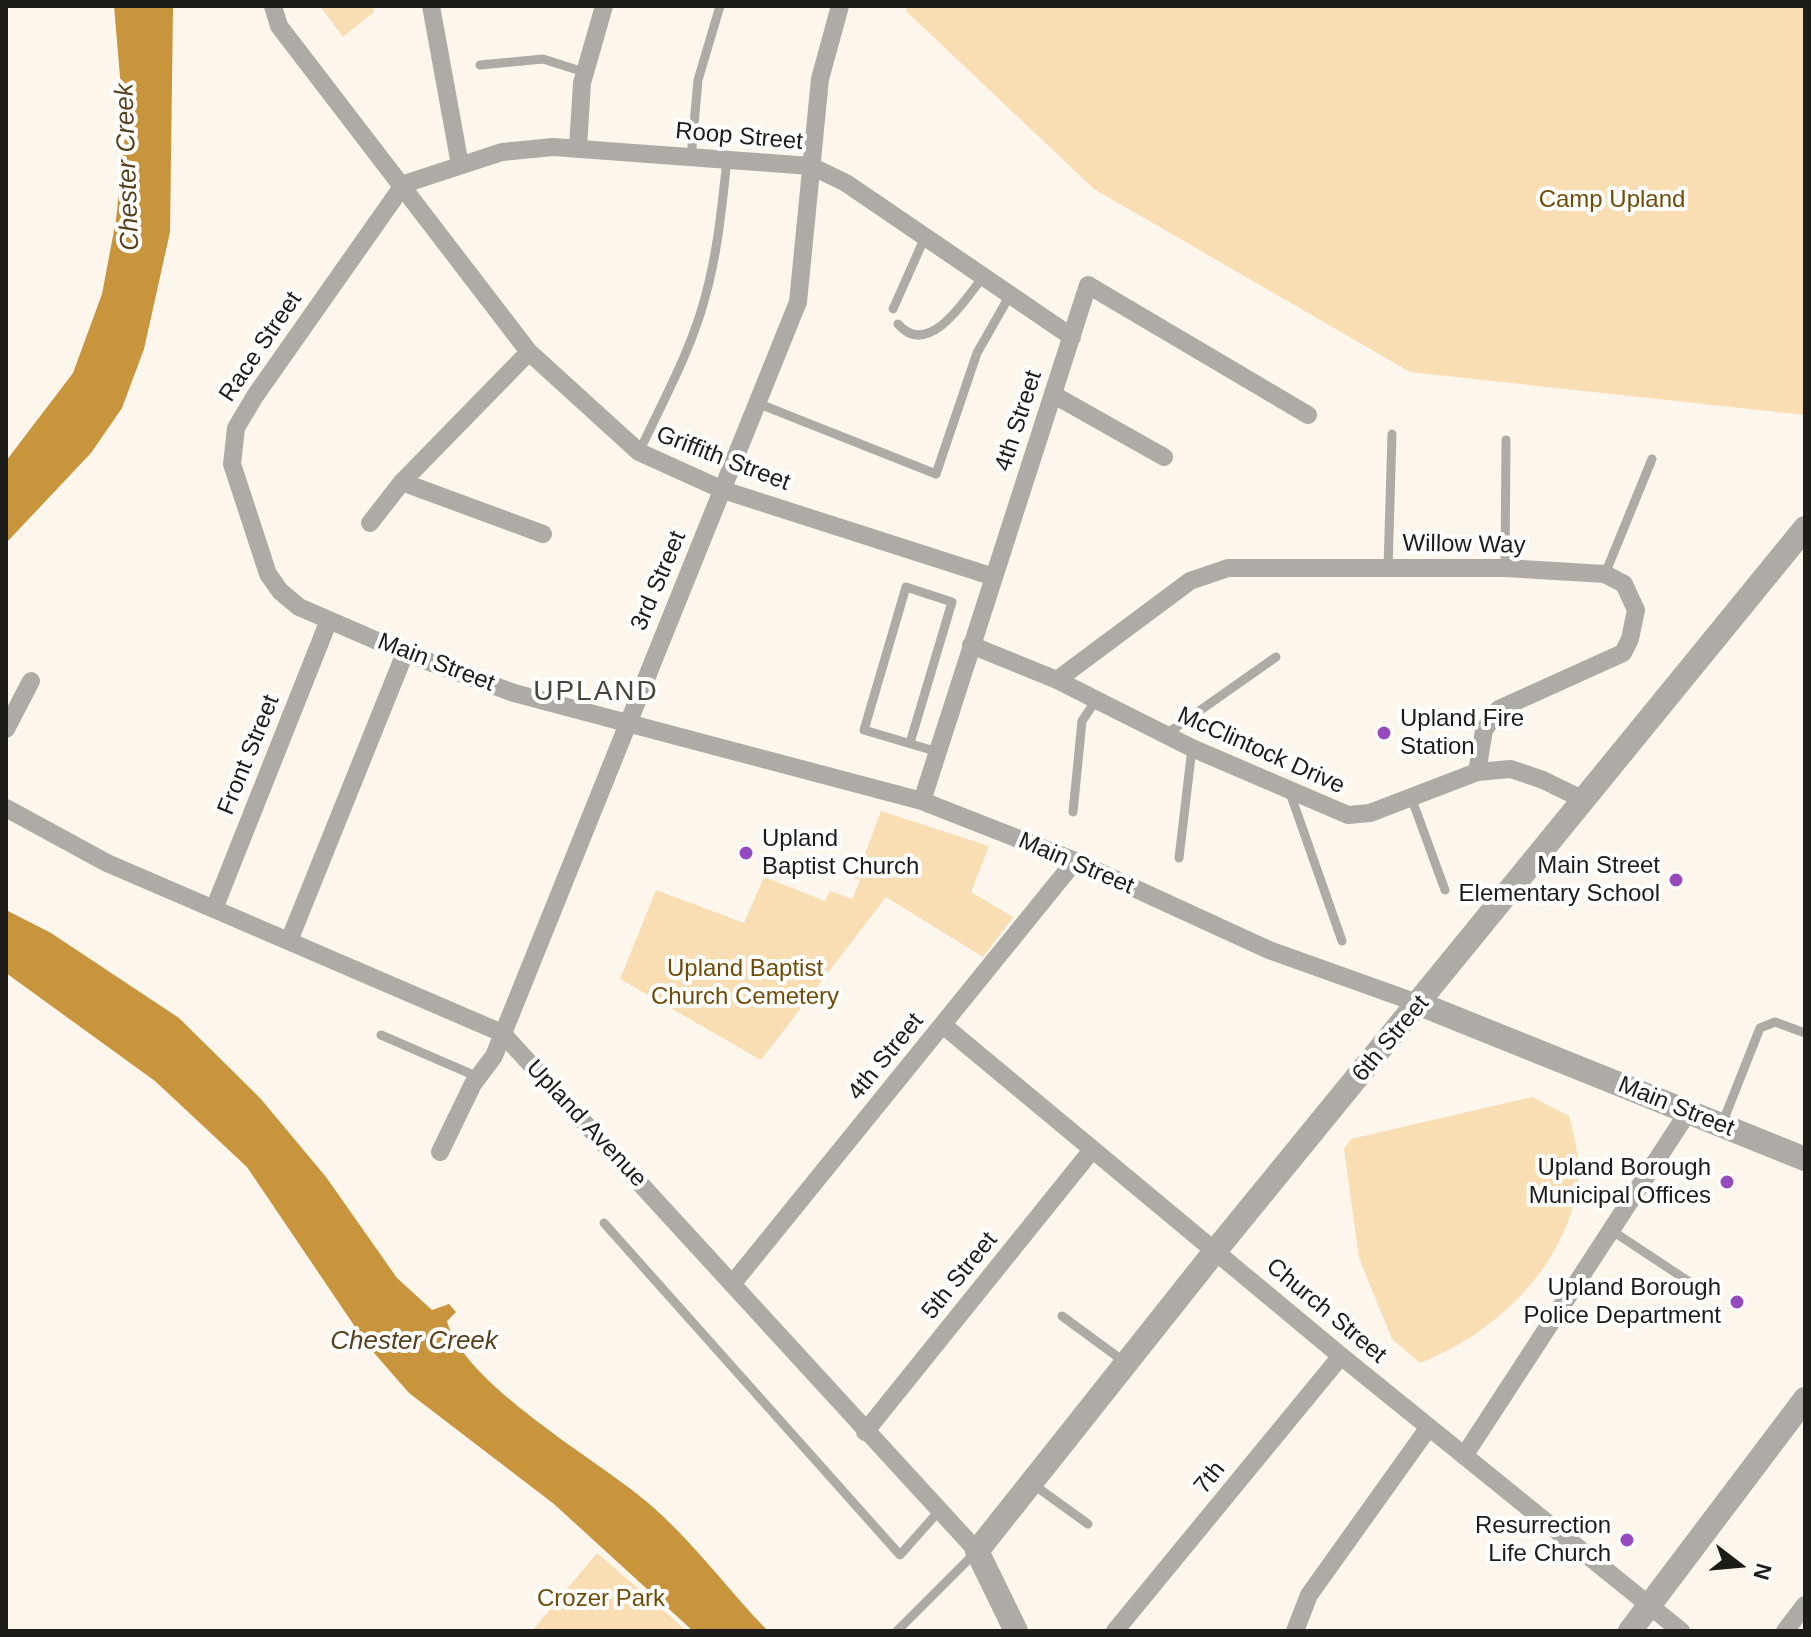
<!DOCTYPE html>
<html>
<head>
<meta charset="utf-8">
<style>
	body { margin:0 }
	#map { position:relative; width:1811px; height:1637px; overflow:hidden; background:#fdf6ec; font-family:Arial,sans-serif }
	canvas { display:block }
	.frame { position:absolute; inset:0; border:8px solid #1e1c18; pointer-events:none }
	.north { position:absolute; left:1699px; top:1525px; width:80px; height:80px; -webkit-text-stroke:6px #fff; paint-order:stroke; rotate:106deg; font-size:22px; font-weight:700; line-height:32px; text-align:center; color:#1e1c18 }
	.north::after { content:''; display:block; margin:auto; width:28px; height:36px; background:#1e1c18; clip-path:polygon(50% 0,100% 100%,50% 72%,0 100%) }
</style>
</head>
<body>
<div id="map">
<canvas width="1811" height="1637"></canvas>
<div class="frame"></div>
<div class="north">N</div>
</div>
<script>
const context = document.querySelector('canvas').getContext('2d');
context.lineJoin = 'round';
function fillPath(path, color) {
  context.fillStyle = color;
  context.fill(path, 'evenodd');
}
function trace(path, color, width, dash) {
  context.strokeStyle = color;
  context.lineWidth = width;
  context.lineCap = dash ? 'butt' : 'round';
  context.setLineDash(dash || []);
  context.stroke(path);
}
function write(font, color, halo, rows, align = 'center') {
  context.font = font + ' Arial,sans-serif';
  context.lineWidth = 8;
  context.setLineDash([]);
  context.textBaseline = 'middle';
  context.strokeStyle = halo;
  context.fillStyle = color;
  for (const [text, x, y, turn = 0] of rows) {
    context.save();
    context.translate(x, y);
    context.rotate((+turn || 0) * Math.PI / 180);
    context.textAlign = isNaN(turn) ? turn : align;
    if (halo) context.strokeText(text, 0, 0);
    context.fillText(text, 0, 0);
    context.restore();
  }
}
const green = new Path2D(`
	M320,6H375L373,13L343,37Z
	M908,6H1805V415L1410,372L1094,189L906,11Z
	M881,811L989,846L971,892L1013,917L983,957L886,897L761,1060L620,979L656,890L744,923L764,877L825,901L830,891L852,899L860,881L856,878Z
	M1532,1097L1569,1116C1576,1142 1582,1168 1576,1195C1558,1274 1493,1334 1420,1363L1392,1339L1359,1258L1344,1149L1351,1139Z
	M597,1553L678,1623L685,1631H532Z`);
const water = new Path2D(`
	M114,6H173L170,232L144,349L122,408L91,453L6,543V461L73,373L102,294L116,220L125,135Z
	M6,910L51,933L179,1018L260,1098L326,1177L397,1278L432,1310L449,1304L456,1312L447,1321C463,1384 598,1460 647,1502C692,1540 727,1589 768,1631H693L554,1504L409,1393L368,1346L247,1167L155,1081L6,973Z`);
const service = new Path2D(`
	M480,65L543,59L584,72
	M691,158L698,80L720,6
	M893,309L925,237
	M898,324C929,360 966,298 983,277
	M757,403L936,474L977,353L1010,295
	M639,452C663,401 692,349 706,294C718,250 722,205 727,160
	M1388,568L1392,434
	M1505,568L1506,440
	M1605,574L1652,459
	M1165,735L1276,657
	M910,743L952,602L906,587L864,730L938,752
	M1289,790L1342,941
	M1411,797L1445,890
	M1073,812L1082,721L1096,700
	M1179,858L1192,748
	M381,1035L478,1077
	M1722,1124L1760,1028L1775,1022L1805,1033
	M604,1223L900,1555L939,1511
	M1611,1230L1691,1283
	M1062,1316L1126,1363
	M1034,1485L1088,1524
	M897,1631L976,1552`);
const minor = new Path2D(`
	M273,6L279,26L529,352L639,452L723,490L994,577
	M431,6L460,165
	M578,147L582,83L604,6
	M404,184L255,396L236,428L232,464L268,574L280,591L299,607L405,653L514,693L922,801L1075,861L1269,950L1420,1004
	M404,184L502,152L553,147L811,166L846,183L1072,337
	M1054,395L1164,457
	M402,482L543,534
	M370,523L402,482L529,352
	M971,645L1057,680L1192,748L1348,815L1370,813L1477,772L1511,769L1543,780L1584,800
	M1057,680L1190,581L1228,568H1505L1605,574L1624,584L1636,610L1630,639L1623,653L1499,709L1484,730L1477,772
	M6,729L31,681
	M922,801L1088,285L1308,415
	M6,808L107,863L502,1033L977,1551
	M214,909L329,620
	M289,941L405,653
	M943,1025L1341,1356L1681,1631
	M440,1152L473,1084L494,1056L798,302L820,79L840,6
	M733,1283L1075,861
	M865,1432L1092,1150
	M1464,1456L1688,1112
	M1115,1631L1341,1356
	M1295,1631L1309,1595L1429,1427
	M1785,1631L1805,1605`);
const tertiary = new Path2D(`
	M1420,1004L1805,1159
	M1016,1631L977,1551L1216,1250L1805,528
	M1630,1631L1805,1399`);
const markers = [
	[1384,733,8,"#954bbd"],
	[746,853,8,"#954bbd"],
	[1676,880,8,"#954bbd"],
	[1727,1182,8,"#954bbd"],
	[1737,1302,8,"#954bbd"],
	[1627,1540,8,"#954bbd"]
];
const streetNames = [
	["Roop Street",739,137,5],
	["Race Street",261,347,-56],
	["4th Street",1019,421,-72],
	["Griffith Street",723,459,21],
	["Willow Way",1464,545,1],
	["3rd Street",659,581,-67],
	["Main Street",436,663,21],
	["McClintock Drive",1261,751,24],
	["Front Street",249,755,-68],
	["Main Street",1076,864,23],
	["6th Street",1391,1039,-50],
	["4th Street",886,1057,-51],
	["Main Street",1676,1107,22],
	["Upland Avenue",586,1124,47],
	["5th Street",960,1276,-51],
	["Church Street",1326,1311,40],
	["7th",1210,1478,-51]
];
const parkNames = [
	["Camp Upland",1612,200],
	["Upland Baptist",745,969],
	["Church Cemetery",745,997],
	["Crozer Park",601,1599]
];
const poiNames = [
	["Upland Fire",1400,719,"left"],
	["Station",1400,747,"left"],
	["Upland",762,839,"left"],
	["Baptist Church",762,867,"left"],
	["Main Street",1660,866],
	["Elementary School",1660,894],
	["Upland Borough",1711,1168],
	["Municipal Offices",1711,1196],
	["Upland Borough",1721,1288],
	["Police Department",1721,1316],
	["Resurrection",1611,1526],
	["Life Church",1611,1554]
];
const waterNames = [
	["Chester Creek",128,167,-92],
	["Chester Creek",414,1342]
];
const quarterNames = [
	["UPLAND",596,692]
];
fillPath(green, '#f9ddb3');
fillPath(water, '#c8943c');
trace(service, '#aeaba7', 9);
trace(minor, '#aeaba7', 18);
trace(tertiary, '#aeaba7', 24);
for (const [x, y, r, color] of markers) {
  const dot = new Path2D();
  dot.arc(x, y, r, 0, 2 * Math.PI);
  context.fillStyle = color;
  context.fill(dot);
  trace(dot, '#fff', 3);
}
write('24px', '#1e1c18', '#fff', streetNames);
write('24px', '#704c07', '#fff', parkNames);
write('24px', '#1e1c18', '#fff', poiNames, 'right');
write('italic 26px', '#58411d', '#fff', waterNames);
context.letterSpacing = '2px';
write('28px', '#4a453c', '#fff', quarterNames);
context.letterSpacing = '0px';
</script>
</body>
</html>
